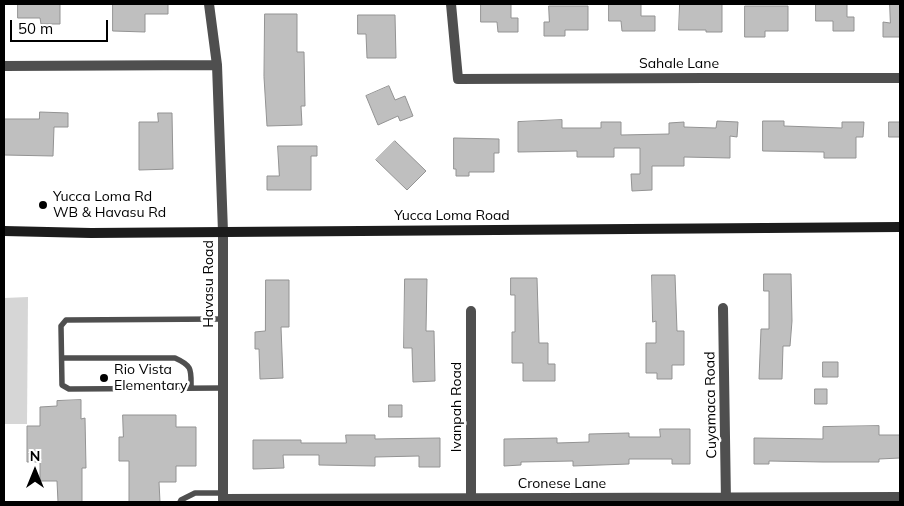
<!DOCTYPE html>
<html>
<head>
<meta charset="utf-8">
<style>
	body { margin:0 }
	#map { position:relative; width:904px; height:506px; overflow:hidden; background:#fff; font-family:Mulish,sans-serif }
	canvas { display:block }
	.frame { position:absolute; inset:0; border:5px solid #000; pointer-events:none }
	.north { position:absolute; left:10px; top:446px; width:50px; height:50px; -webkit-text-stroke:4px #fff; paint-order:stroke; rotate:0deg; font-size:14px; font-weight:700; line-height:20px; text-align:center; color:#000 }
	.north::after { content:''; display:block; margin:auto; width:18px; height:22px; background:#000; clip-path:polygon(50% 0,100% 100%,50% 72%,0 100%) }
	.scale { position:absolute; left:10px; top:20px; width:98px; height:22px; box-sizing:border-box; border:2px solid #000; border-top:0; padding-left:6px; font-size:15px; line-height:18px; white-space:nowrap; color:#000; -webkit-text-stroke:4px #fff; paint-order:stroke }
</style>
</head>
<body>
<div id="map">
<canvas width="904" height="506"></canvas>
<div class="frame"></div>
<div class="north">N</div>
<div class="scale">50 m</div>
</div>
<script>
const context = document.querySelector('canvas').getContext('2d');
context.lineJoin = 'round';
function fillPath(path, color) {
  context.fillStyle = color;
  context.fill(path, 'evenodd');
}
function trace(path, color, width, dash) {
  context.strokeStyle = color;
  context.lineWidth = width;
  context.lineCap = dash ? 'butt' : 'round';
  context.setLineDash(dash || []);
  context.stroke(path);
}
function write(font, color, halo, rows, align = 'center') {
  context.font = font + ' Mulish,sans-serif';
  context.lineWidth = 5;
  context.setLineDash([]);
  context.textBaseline = 'middle';
  context.strokeStyle = halo;
  context.fillStyle = color;
  for (const [text, x, y, turn = 0] of rows) {
    context.save();
    context.translate(x, y);
    context.rotate((+turn || 0) * Math.PI / 180);
    context.textAlign = isNaN(turn) ? turn : align;
    if (halo) context.strokeText(text, 0, 0);
    context.fillText(text, 0, 0);
    context.restore();
  }
}
const green = new Path2D(`
	M28,297L27,424H4V298Z`);
const building = new Path2D(`
	M18,4H60V24H41L40,18H18Z
	M113,4H168V14H145V32L113,31Z
	M481,4H511V18H518V32H498L497,22H481Z
	M609,4H641V16H655V31H622L621,21H609Z
	M680,4H722V32H706V30H679Z
	M816,4H847V17H854V31H833V21H816Z
	M890,4H900V37H883V22L890,23Z
	M549,6H588V30H565V36H544V22H549Z
	M745,6H788V31H765V37H745Z
	M265,14H297V52H304L305,106H301L302,125L267,126L264,77Z
	M358,15H395L396,58H367L366,34H358Z
	M389,86L395,100L405,96L413,116L400,121L398,116L378,125L366,96Z
	M40,112L68,113V127H54L53,156L4,155V119H39Z
	M158,113H172L173,169L139,170V122H158Z
	M562,120V128H601V122H621V135L669,134V123L684,122V127L716,128L717,121L738,122L737,137L730,136V158L684,157V166H652V190L632,191L631,174H640V148H614V157H577V151L518,152V122Z
	M763,121H784V126L842,128V122H864L863,137H856V158H824V152L763,151Z
	M889,122H900V137H889Z
	M454,138L499,139V153H494V172H469V176H456V169H454Z
	M395,141L426,171L407,190L376,160Z
	M278,146H317V156H311V190H267V176H279Z
	M764,274H791L792,321L790,346H783L782,379H759L761,329H769V291H764Z
	M652,275H675L677,331H684V365H672V379H657V373H646V343H656V321L653,322Z
	M511,278H537L539,343H548V364H555V381H523V363H512V332H515V295H511Z
	M405,279H427L426,331H434L435,381L413,382L412,348H404Z
	M266,280H289V327H281L283,378L260,379L259,349H255V332L265,331Z
	M823,362H838V377H823Z
	M815,389H827V404H815Z
	M81,400V419L85,418L86,468H82V502H58L57,481H40V462H27V426H40V407L57,406V401Z
	M389,405H402V417H389Z
	M123,415H176V427H196V466H176V482H159L160,502H129V461H119V437H123Z
	M879,426V435H900V458L879,459V462H823L769,461V464H754V438L823,439V427Z
	M660,429H690V464H672V459H629V464L573,466V461L521,462V465L504,466V439L557,438V443L589,442V434L629,433V437H660Z
	M346,435H375V439L440,438V467H419V456L375,457V466L319,465V455H283L284,468L253,469V440H301V443H346Z`);
const service = new Path2D(`
	M223,319L66,320L61,326L62,385L69,389L223,388
	M62,358H175C193,366 191,370 191,388
	M180,502L181,500L195,493H223`);
const minor = new Path2D(`
	M209,4L217,65L223,232V502
	M451,4L458,79L706,78H900
	M4,66L217,65
	M723,308L726,502
	M471,311V502
	M223,499L900,497`);
const secondary = new Path2D(`
	M4,231L91,233L900,227`);
const markers = [
	[43,205,5,"#000"],
	[104,378,5,"#000"]
];
const streetNames = [
	["Sahale Lane",679,64],
	["Yucca Loma Road",452,216],
	["Havasu Road",209,284,-90],
	["Cuyamaca Road",711,405,-91],
	["Ivanpah Road",457,407,-90],
	["Cronese Lane",562,484]
];
const poiNames = [
	["Yucca Loma Rd",53,197],
	["WB & Havasu Rd",53,213],
	["Rio Vista",114,370],
	["Elementary",114,386]
];
fillPath(green, '#d6d6d6');
fillPath(building, '#bfbfbf');
trace(building, '#939393', 1);
trace(service, '#4f4f4f', 5.5);
trace(minor, '#4f4f4f', 10);
trace(secondary, '#1c1c1c', 10);
for (const [x, y, r, color] of markers) {
  const dot = new Path2D();
  dot.arc(x, y, r, 0, 2 * Math.PI);
  context.fillStyle = color;
  context.fill(dot);
  trace(dot, '#fff', 2);
}
write('14px', '#000', '#fff', streetNames);
write('14px', '#000', '#fff', poiNames, 'left');
</script>
</body>
</html>
